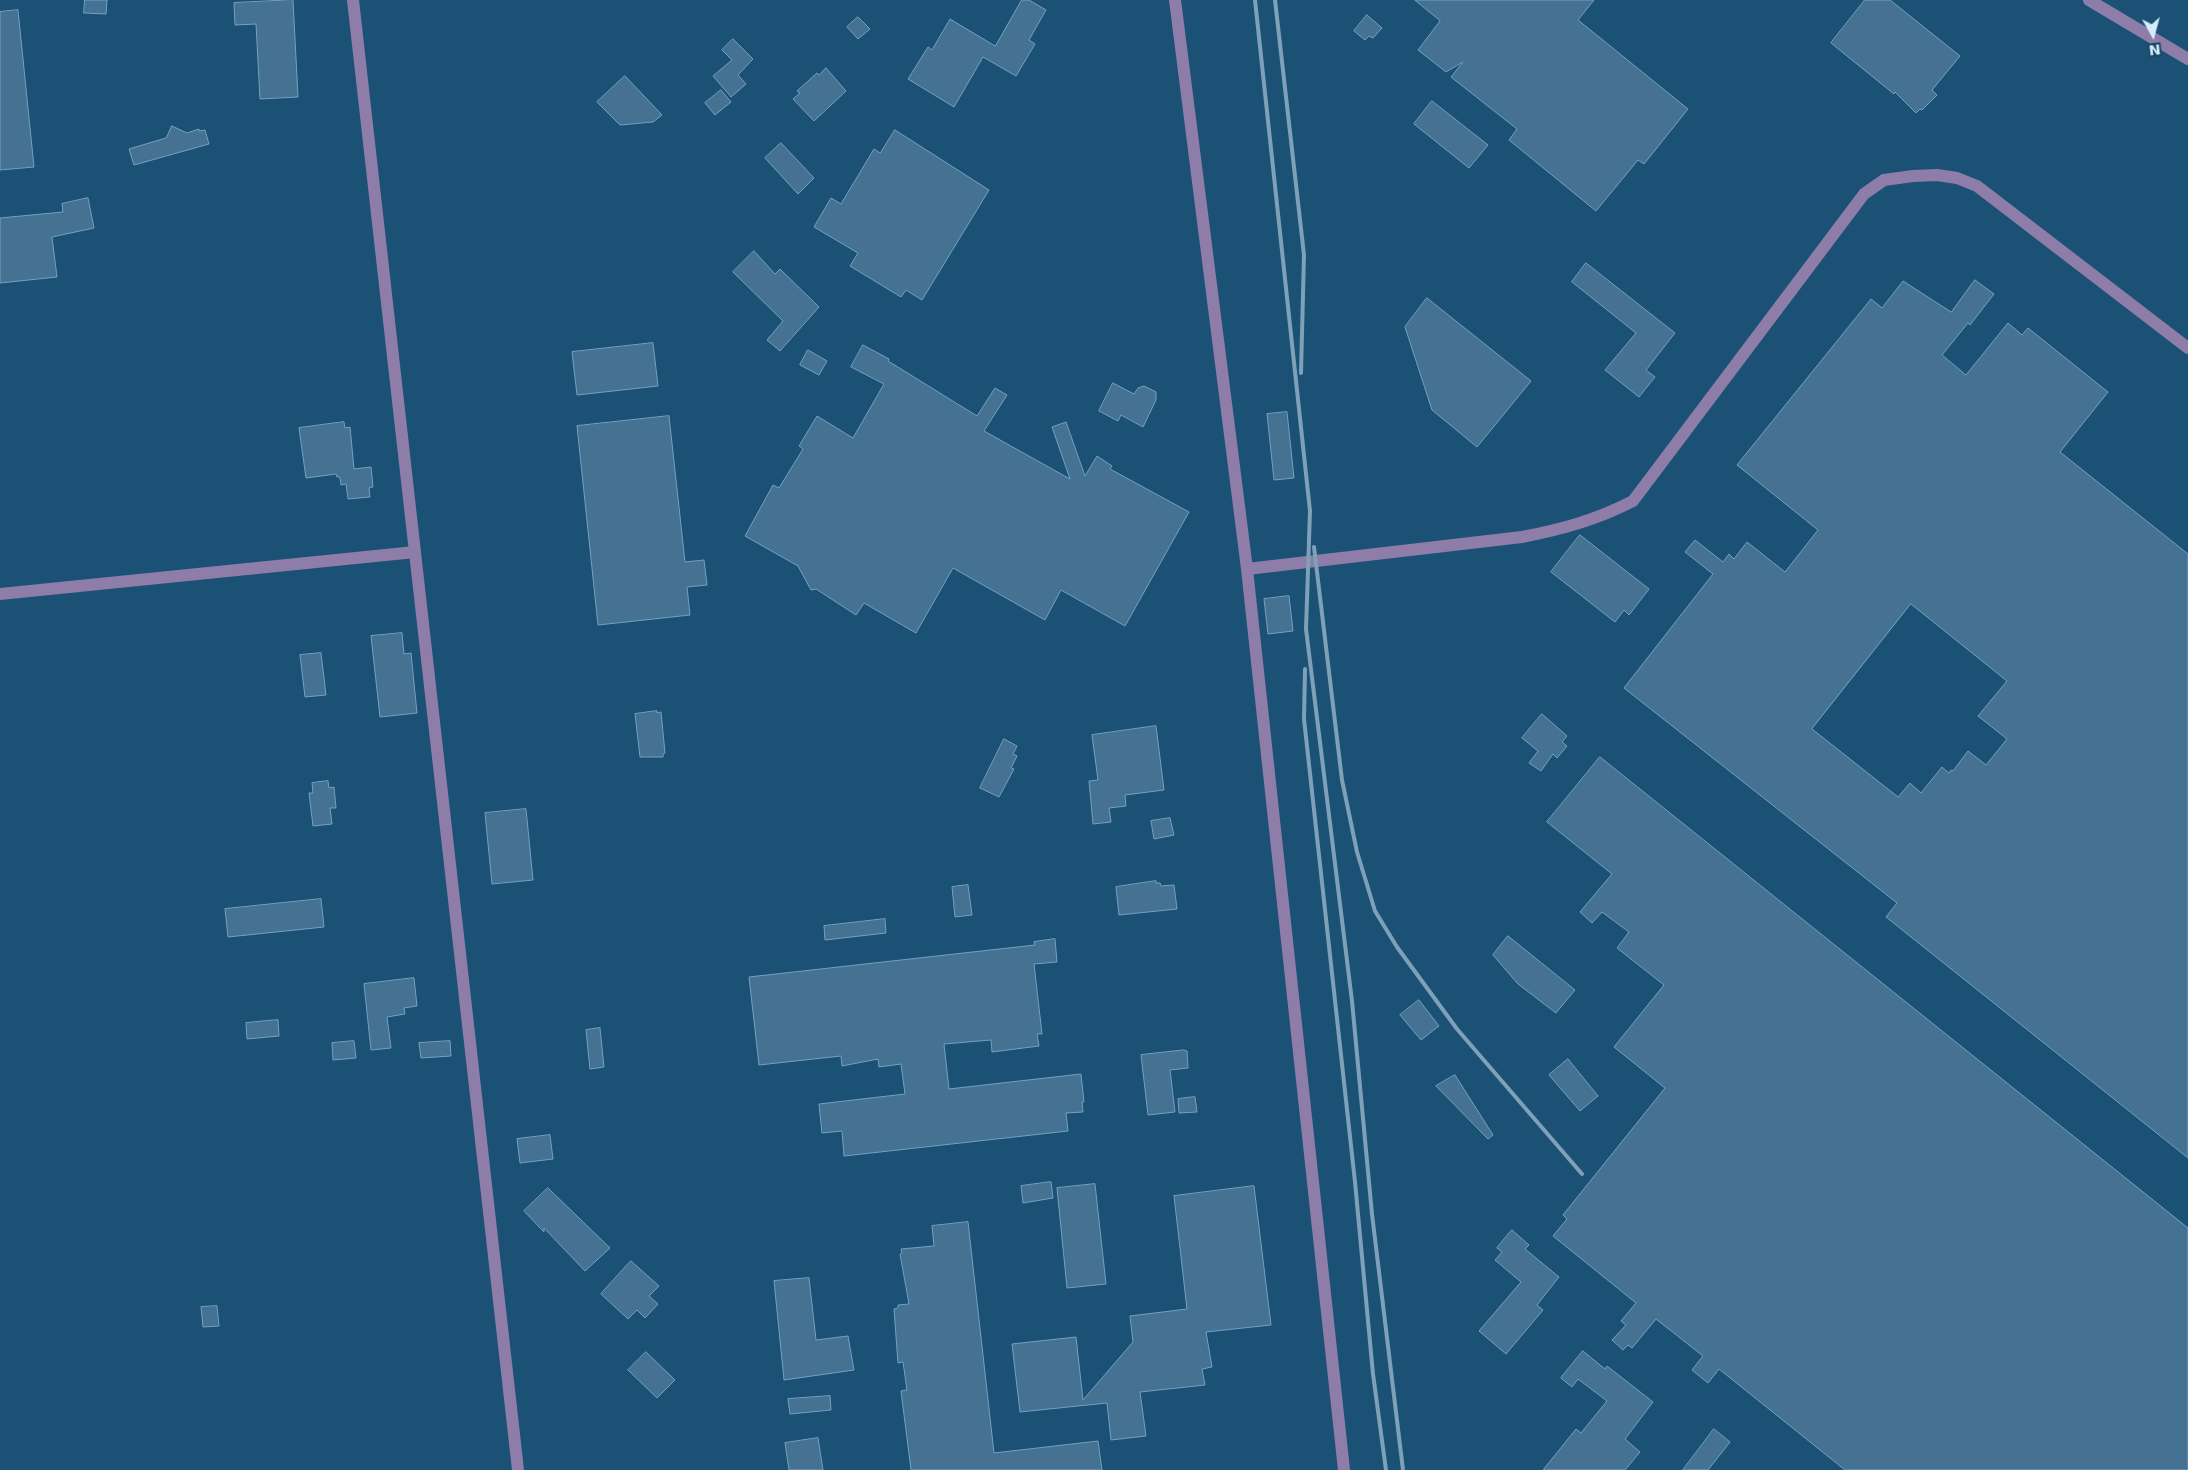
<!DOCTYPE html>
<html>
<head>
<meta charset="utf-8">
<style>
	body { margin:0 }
	#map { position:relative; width:2188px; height:1470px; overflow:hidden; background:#1a4866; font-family:"DejaVu Sans",sans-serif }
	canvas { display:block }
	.north { position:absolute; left:2128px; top:10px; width:50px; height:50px; -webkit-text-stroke:4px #1a4866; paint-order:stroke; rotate:173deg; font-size:14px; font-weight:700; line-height:20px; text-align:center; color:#d4ecfe }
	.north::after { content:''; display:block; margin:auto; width:18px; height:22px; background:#d4ecfe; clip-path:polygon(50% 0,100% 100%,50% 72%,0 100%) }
</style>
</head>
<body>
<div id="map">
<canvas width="2188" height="1470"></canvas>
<div class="north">N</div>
</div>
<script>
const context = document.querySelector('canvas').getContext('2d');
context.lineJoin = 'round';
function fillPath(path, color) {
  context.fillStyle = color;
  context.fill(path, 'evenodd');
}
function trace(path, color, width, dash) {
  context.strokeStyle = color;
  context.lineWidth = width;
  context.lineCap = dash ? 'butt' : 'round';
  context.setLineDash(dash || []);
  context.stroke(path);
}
const built = new Path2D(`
	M0,0H2188V1470H0Z`);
const building = new Path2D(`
	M85,0H107L106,14L84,13Z
	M293,0L298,97L260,99L256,24L235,25L234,3Z
	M1022,0H1029L1046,10L1029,40L1035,44L1016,76L983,57L954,107L908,79L928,47L932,50L950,19L995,46Z
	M1415,0H1594L1578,20L1688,109L1644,164L1638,160L1596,211L1509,140L1517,129L1451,77L1463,62L1446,72L1418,50L1440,21Z
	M1865,0H1890L1960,56L1932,90L1937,95L1922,110L1920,109L1916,113L1895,92L1894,94L1831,43Z
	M18,10L34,167L0,170V12Z
	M1367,15L1382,28L1373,38L1369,36L1365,40L1354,31Z
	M858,17L870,29L858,39L847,27Z
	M733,39L753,59L738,75L746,84L731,97L713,76L732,60L722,50Z
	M826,68L846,91L814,121L793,99L800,93L797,91L817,73L819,75Z
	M625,76L662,115L653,122L620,125L597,102Z
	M721,90L731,102L715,115L705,103Z
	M1432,101L1488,145L1469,168L1414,124Z
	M172,126L187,133L199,129V131L205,130L209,144L134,165L129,149L166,138Z
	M895,130L989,190L922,300L906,290L901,297L850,266L858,253L814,227L831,198L841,204L874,149L880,153Z
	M781,143L814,178L798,194L765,158Z
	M88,198L94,228L52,237L57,277L0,283V218L63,212L62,204Z
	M754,251L775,274L780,269L819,307L780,351L767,340L783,321L733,272Z
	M1586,263L1675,333L1646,370L1655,377L1639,397L1605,370L1636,333L1572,282Z
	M1975,280L1994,294L1970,325L1968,323L1942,355L1966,375L2008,323L2022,335L2028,328L2108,392L2060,452L2188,554V1158L1886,917L1897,903L1624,688L1713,574L1685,552L1695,540L1723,562L1729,554L1734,559L1747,542L1785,572L1818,530L1737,465L1871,299L1882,308L1903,281L1951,312ZM1911,604L2007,681L1978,716L2007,739L1986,765L1968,751L1953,771L1951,770L1949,773L1942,767L1921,793L1910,783L1898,797L1812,729Z
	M1427,298L1531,381L1477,447L1432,410L1405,327Z
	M653,343L658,386L577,395L572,352Z
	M863,345L889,359L888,361L977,416L995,388L1007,395L984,431L1070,479L1052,427L1066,422L1085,476L1097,456L1112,466L1110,469L1189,512L1125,626L1061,590L1045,620L953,568L916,633L864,603L856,615L816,589L811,590L798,566L745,536L773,485L779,488L803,449L799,446L817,416L853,438L884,384L851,367Z
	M808,350L827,361L819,375L800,365Z
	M1113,383L1134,394L1138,388L1144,386L1156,392V400L1143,427L1121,415L1118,421L1099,411Z
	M1287,412L1294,478L1274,480L1267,414Z
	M669,416L685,562L704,560L707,585L687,587L690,615L598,625L577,426Z
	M344,422L345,428L350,427L354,469L371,467L373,487L369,488L370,497L348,499L346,484L341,485L340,477H337L336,474L306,478L299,428Z
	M1580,535L1649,589L1629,615L1624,610L1615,622L1551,572Z
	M1289,596L1293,631L1268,634L1264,599Z
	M402,633L404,654L411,653L417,713L380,717L371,636Z
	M321,653L326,695L305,697L300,655Z
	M657,711V713L661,712L665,753L663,754V757H640L635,714Z
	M1542,714L1567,736L1562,742L1567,746L1557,758L1553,754L1541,771L1529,763L1538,751L1522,738Z
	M1156,726L1164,790L1125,795L1126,806L1109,808L1111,822L1093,824L1089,781L1098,780L1092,735Z
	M1004,739L1017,746L1013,754L1017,756L1011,768L1014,769L999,797L980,788Z
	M1600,757L2188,1228V1470H1845L1719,1369L1708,1383L1692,1370L1703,1356L1656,1319L1632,1348L1628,1345L1623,1350L1612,1340L1626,1325L1621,1321L1636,1303L1553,1236L1567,1219L1563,1215L1665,1088L1614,1047L1664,985L1617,948L1629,932L1602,912L1592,923L1580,912L1612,874L1547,822Z
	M328,781L329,788L334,787L336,808H330L332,824L313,826L309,793H313L312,783Z
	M526,809L533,880L492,884L485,813Z
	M1170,818L1174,835L1154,839L1151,821Z
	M1156,881V883H1160L1161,886L1174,885L1177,909L1119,915L1116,887Z
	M968,885L972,915L955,917L952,887Z
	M321,899L324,927L228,937L225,909Z
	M885,919L886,933L825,940L824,926Z
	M1508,936L1575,990L1556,1013L1518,984L1493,955Z
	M1055,939L1057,962L1034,964L1042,1034H1037L1039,1046L992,1052L991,1040L944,1044L949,1089L1081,1074L1084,1102H1082L1083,1112L1066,1113L1068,1131L844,1156L842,1131L822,1133L819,1104L905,1094L901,1064L879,1067L878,1059L842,1066L841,1056L759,1065L749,977L1035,945L1034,942Z
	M414,978L417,1006L404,1008L405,1014L387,1017L391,1048L371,1050L364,984Z
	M1419,1000L1439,1026L1421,1040L1400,1015Z
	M278,1020L279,1036L247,1039L246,1023Z
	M600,1028L604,1067L590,1069L586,1030Z
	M354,1041L356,1058L333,1060L332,1043Z
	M450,1041L451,1056L421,1058L419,1043Z
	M1184,1050L1187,1051L1188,1068L1170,1070L1175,1112L1148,1115L1141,1055Z
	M1568,1059L1598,1096L1580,1111L1549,1075Z
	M1455,1075L1493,1135L1488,1139L1436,1086Z
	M1195,1097L1197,1112L1179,1113L1178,1099Z
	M550,1135L553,1159L520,1163L517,1139Z
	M1051,1182L1053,1198L1023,1203L1021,1186Z
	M1095,1184L1106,1284L1067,1288L1057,1188Z
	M1254,1186L1271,1325L1206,1332L1212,1367L1202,1369L1205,1385L1140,1392L1146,1436L1111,1440L1107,1403L1020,1412L1012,1344L1076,1337L1083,1400L1133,1342L1130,1316L1187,1309L1174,1196Z
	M548,1188L610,1248L585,1271L544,1228V1232L524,1211Z
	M968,1222L994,1453L1098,1441L1102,1470H911L901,1391L907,1390L903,1362L898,1363L894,1309L898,1308V1305L909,1304L900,1254L902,1253L901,1249L934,1246L932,1226Z
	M1512,1230L1529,1245L1525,1249L1559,1277L1537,1305L1543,1310L1506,1354L1479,1331L1521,1282L1495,1260L1502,1252L1497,1248Z
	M631,1261L659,1286L649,1296L658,1304L645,1318L637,1310L628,1319L601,1294Z
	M809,1278L816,1340L848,1336L854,1370L784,1380L774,1281Z
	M217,1306L219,1326L203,1327L201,1307Z
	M1583,1351L1605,1369L1607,1366L1653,1402L1625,1439L1640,1452L1625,1470H1543L1576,1429L1581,1433L1607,1401L1578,1379L1572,1387L1561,1378Z
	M646,1352L675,1380L657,1398L628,1370Z
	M830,1396L831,1410L790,1414L788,1399Z
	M1714,1429L1730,1442L1708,1470H1683Z
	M818,1438L823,1470H789L785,1443Z`);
const minor = new Path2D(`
	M353,0L518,1470
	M1175,0L1247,569L1344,1470
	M2089,0L2188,59
	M1247,569L1522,537C1563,529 1596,520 1633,501L1864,194L1884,180L1913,176L1937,175L1957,178L1977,186L2188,348
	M0,594L415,552`);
const rail = new Path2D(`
	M1255,0L1310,511L1306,629L1352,1001L1372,1214L1403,1470
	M1275,0L1304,255L1301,373
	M1314,547L1342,780L1357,852L1375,911L1397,947L1457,1029L1582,1174
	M1305,669L1304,719L1355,1182L1373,1374L1386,1470`);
fillPath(built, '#1b5175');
fillPath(building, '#457192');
trace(building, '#73a1c4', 1);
trace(minor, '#8d7da8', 12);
trace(rail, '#7ea0b8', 4);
</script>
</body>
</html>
